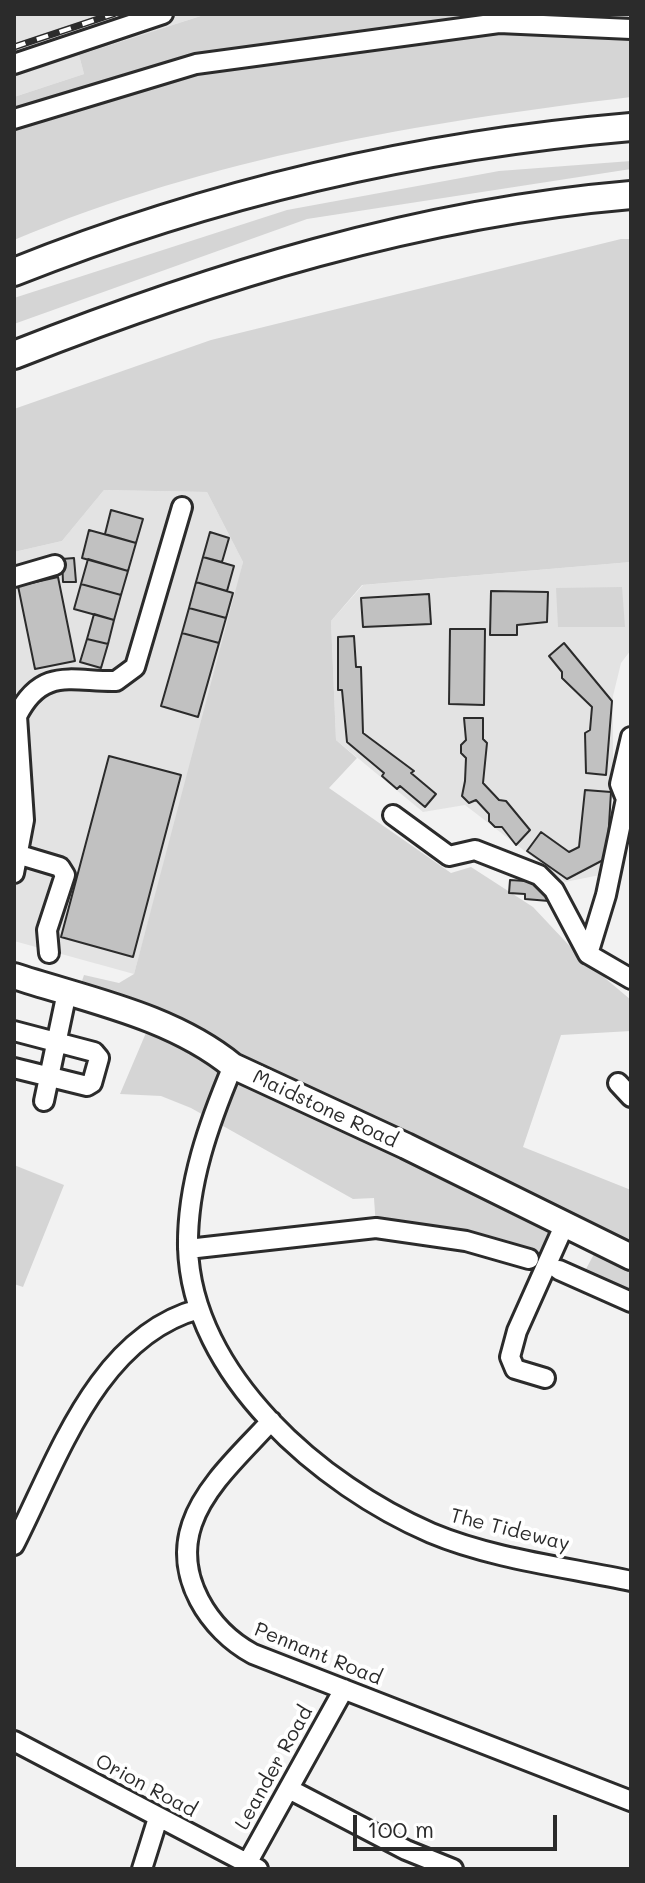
<!DOCTYPE html>
<html>
<head>
<meta charset="utf-8">
<style>
	body { margin:0 }
	#map { position:relative; width:645px; height:1883px; overflow:hidden; background:#f2f2f2; font-family:Mali,sans-serif }
	canvas { display:block }
	.frame { position:absolute; inset:0; border:16px solid #2b2b2b; pointer-events:none }
	.scale { position:absolute; left:353px; top:1815px; width:204px; height:36px; box-sizing:border-box; border:4px solid #2b2b2b; border-top:0; padding-left:10px; font-size:24px; line-height:28px; white-space:nowrap; color:#2b2b2b; -webkit-text-stroke:6px #fff; paint-order:stroke }
</style>
</head>
<body>
<div id="map">
<canvas width="645" height="1883"></canvas>
<div class="frame"></div>
<div class="scale">100 m</div>
</div>
<script>
const context = document.querySelector('canvas').getContext('2d');
context.lineJoin = 'round';
function fillPath(path, color) {
  context.fillStyle = color;
  context.fill(path, 'evenodd');
}
function trace(path, color, width, dash) {
  context.strokeStyle = color;
  context.lineWidth = width;
  context.lineCap = dash ? 'butt' : 'round';
  context.setLineDash(dash || []);
  context.stroke(path);
}
function write(font, color, halo, rows, align = 'center') {
  context.font = font + ' Mali,sans-serif';
  context.lineWidth = 8;
  context.setLineDash([]);
  context.textBaseline = 'middle';
  context.strokeStyle = halo;
  context.fillStyle = color;
  for (const [text, x, y, turn = 0] of rows) {
    context.save();
    context.translate(x, y);
    context.rotate((+turn || 0) * Math.PI / 180);
    context.textAlign = isNaN(turn) ? turn : align;
    if (halo) context.strokeText(text, 0, 0);
    context.fillText(text, 0, 0);
    context.restore();
  }
}
const built = new Path2D(`
	M207,14L79,55L84,74L14,97V15Z
	M104,490L207,492L243,562L227,634L134,974L14,941V552L62,541Z
	M631,562V650L621,663L613,696V777L605,874L565,882L465,805L423,812L336,740L331,621L363,585Z`);
const green = new Path2D(`
	M207,14H628L631,97C422,122 209,158 14,240V97L84,74L79,55Z
	M631,161V169L307,219L14,324V298L287,210L499,171Z
	M621,239H631V562L362,585L331,621L336,740L357,758L329,788L451,873L471,867L533,907L580,957L631,1000V1031L561,1035L523,1147L631,1190V1302L580,1280L600,1243L564,1227L546,1261L376,1228L374,1198L353,1199L191,1108L161,1096L120,1094L151,1021L77,996L84,975L119,983L134,974L243,562L207,492L104,490L62,541L14,552V409L211,340Z
	M622,587L625,627H558L556,588Z
	M14,1165L64,1185L23,1287L14,1284Z`);
const building = new Path2D(`
	M111,510L143,519L136,543L105,534Z
	M89,530L136,543L128,571L82,558Z
	M210,532L229,538L222,562L203,557Z
	M203,557L234,566L227,591L196,582Z
	M74,558L76,582H63L62,559Z
	M88,559L128,571L121,595L81,584Z
	M58,577L75,661L35,669L18,586Z
	M196,582L233,593L226,618L189,608Z
	M81,584L121,595L114,620L74,609Z
	M491,591L548,592L547,622L517,625V635H490Z
	M429,594L431,624L363,627L361,598Z
	M189,608L226,618L219,643L182,633Z
	M94,614L114,620L108,644L87,639Z
	M450,629H485L484,705L449,704Z
	M182,633L219,643L198,717L161,706Z
	M354,636L356,667H361L363,733L414,771L411,773L436,794L425,807L400,786L397,789L382,776L384,773L347,742L342,690H338V637Z
	M87,639L108,644L101,668L80,662Z
	M564,643L612,701L606,775L586,773L585,733L590,730L592,707L562,678V672L549,656Z
	M464,718H483V739L487,743L483,783L499,800L506,801L530,830L516,845L502,827H495L489,821V814L476,800L469,803L462,796L465,781L466,758L461,753V745L466,740Z
	M109,756L181,775L133,957L61,937Z
	M585,790L611,792L607,858L567,879L527,851L541,832L569,852L579,847Z
	M526,878L551,880L549,901L525,899V894L509,893L510,880L526,881Z`);
const minor = new Path2D(`
	M14,64L163,14
	M14,119L196,64L499,23L631,29
	M14,577L55,565
	M393,815L449,856L475,850L539,875L554,890L588,954L631,979
	M20,855L60,867L65,875L47,930L49,953
	M14,873L24,820L17,716C42,666 73,682 116,681L135,667L182,507
	M588,954L606,895L626,799L620,784L631,737
	M14,1031L94,1052L99,1058L92,1083L87,1086L14,1068
	M233,1066C209,1123 187,1184 188,1247C191,1375 322,1486 431,1533C493,1559 566,1567 631,1581
	M618,1083L631,1097
	M44,1101L67,992
	M188,1249L376,1228L466,1241L529,1259
	M559,1270L631,1302
	M545,1378L515,1369L510,1357L517,1331L564,1226
	M271,1421C244,1451 205,1485 192,1524C174,1577 209,1630 253,1654L631,1801
	M14,1545C57,1461 97,1336 199,1309
	M14,1741L258,1869
	M289,1789L406,1850L453,1869
	M142,1869L158,1818
	M244,1869L344,1689`);
const major = new Path2D(`
	M14,976C88,1000 172,1016 233,1066L406,1146L631,1257`);
const highway = new Path2D(`
	M14,272C212,193 419,145 631,127
	M14,355C212,277 418,213 631,195`);
const rail = new Path2D(`
	M14,47L113,14`);
const streetNames = [
	["Maidstone Road",325,1109,25],
	["The Tideway",510,1530,14],
	["Pennant Road",318,1654,22],
	["Leander Road",274,1768,-61],
	["Orion Road",146,1786,28]
];
fillPath(built, '#e3e3e3');
fillPath(green, '#d5d5d5');
fillPath(building, '#c1c1c1');
trace(building, '#2b2b2b', 2);
trace(minor, '#2b2b2b', 24);
trace(major, '#2b2b2b', 30);
trace(highway, '#2b2b2b', 32);
trace(minor, '#fff', 18);
trace(major, '#fff', 24);
trace(highway, '#fff', 26);
trace(rail, '#2b2b2b', 7);
trace(rail, '#fff', 4, [12]);
write('20px', '#2b2b2b', '#fff', streetNames);
</script>
</body>
</html>
